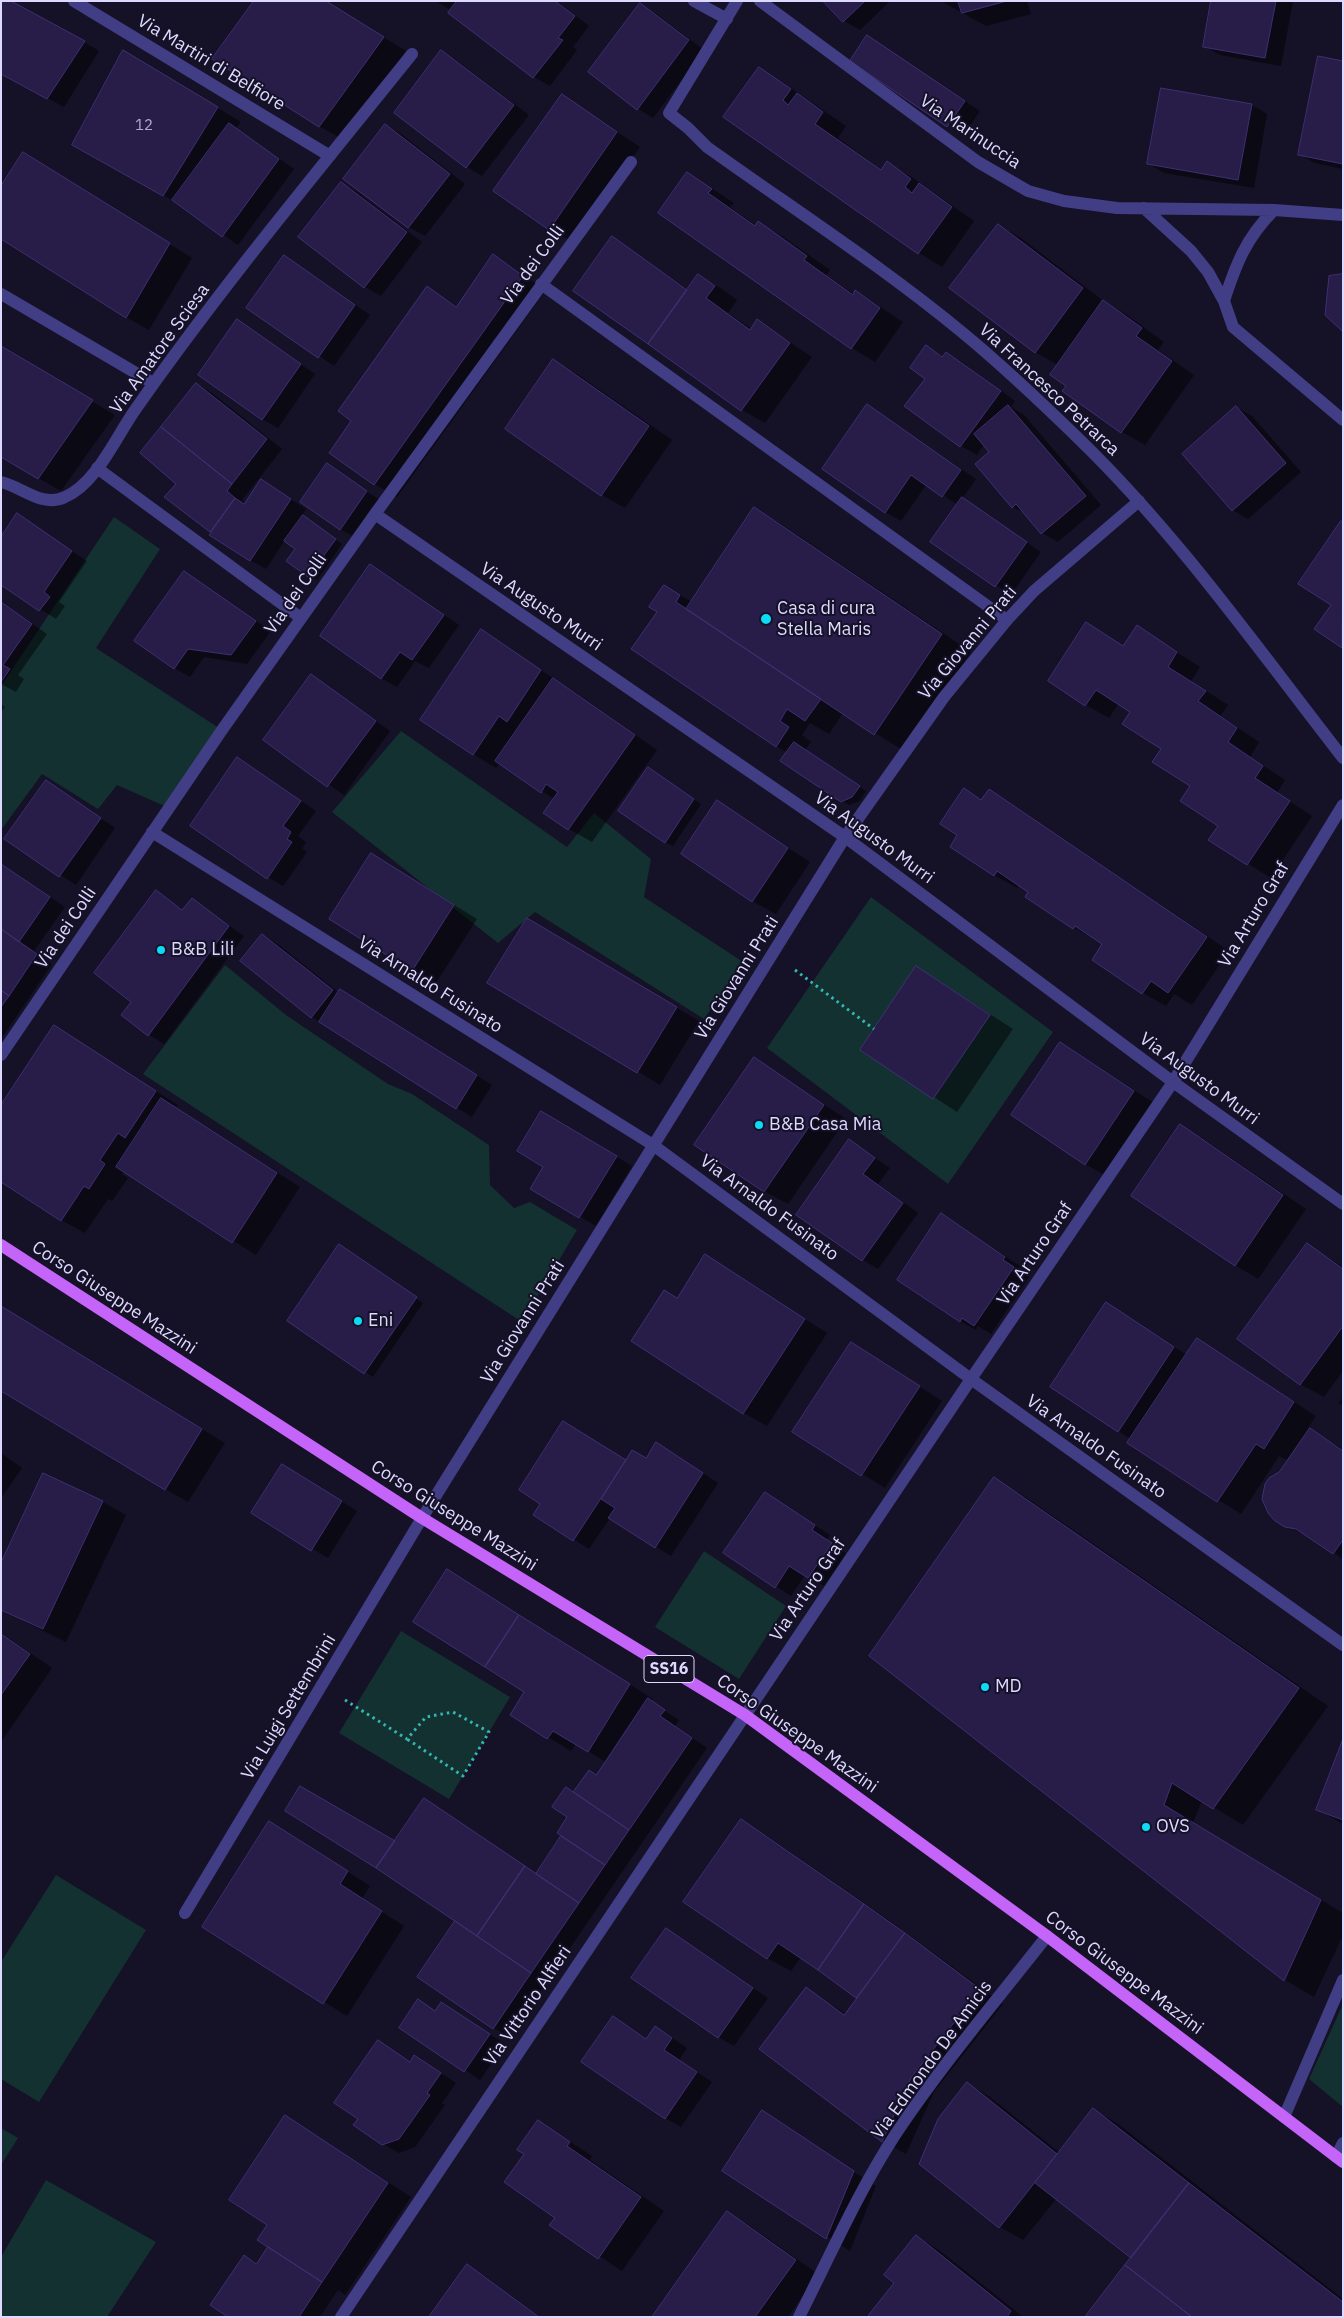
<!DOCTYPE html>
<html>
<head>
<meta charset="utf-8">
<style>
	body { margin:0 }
	#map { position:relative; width:1344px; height:2318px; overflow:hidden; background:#151127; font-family:"IBM Plex Sans",sans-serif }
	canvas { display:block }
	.frame { position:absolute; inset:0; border:2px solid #ded9fe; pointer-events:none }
</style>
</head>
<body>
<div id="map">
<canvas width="1344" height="2318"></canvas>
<div class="frame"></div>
</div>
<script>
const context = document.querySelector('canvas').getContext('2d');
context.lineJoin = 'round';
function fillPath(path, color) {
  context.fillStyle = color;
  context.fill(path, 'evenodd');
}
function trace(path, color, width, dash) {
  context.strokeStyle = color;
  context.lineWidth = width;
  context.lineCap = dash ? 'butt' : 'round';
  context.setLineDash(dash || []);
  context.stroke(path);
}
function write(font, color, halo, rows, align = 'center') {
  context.font = font + ' "IBM Plex Sans",sans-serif';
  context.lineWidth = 4;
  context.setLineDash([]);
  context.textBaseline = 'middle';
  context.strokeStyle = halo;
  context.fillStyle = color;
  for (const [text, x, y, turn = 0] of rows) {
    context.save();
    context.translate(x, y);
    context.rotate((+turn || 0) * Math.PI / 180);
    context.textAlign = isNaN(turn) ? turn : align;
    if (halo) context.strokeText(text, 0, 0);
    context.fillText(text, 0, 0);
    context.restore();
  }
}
const green = new Path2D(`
	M114,517L160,549L96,648L222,730L169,808L117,785L98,809L42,774L1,830V686Z
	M401,731L567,847L594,813L651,859L644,897L743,962L704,1019L535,912L498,943L332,812Z
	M871,897L1053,1032L948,1184L767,1048Z
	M225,965L286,1015L388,1084L412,1094L489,1145L490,1185L514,1208L530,1202L577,1230L522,1322L143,1074Z
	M704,1551L786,1606L739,1679L655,1627Z
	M401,1631L510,1697L449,1799L339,1733Z
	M56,1875L146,1930L39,2102L1,2079V1962Z
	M1343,2004V2107L1309,2079Z
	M1,2128L18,2138L1,2165Z
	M46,2180L156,2242L107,2317H1V2257Z`);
const shadow = new Path2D(`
	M325,1L406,51L342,139L319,126Z
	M435,1H456L449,9Z
	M459,1H557L589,26L573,47L577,50L550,86L534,77L450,13Z
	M824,1H889V2L860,30L844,21Z
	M941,1H1027L1031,14L986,26Z
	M1213,1H1293L1281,66L1220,55L1205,46Z
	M640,5L656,14L704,50L653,118L638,109Z
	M84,42L99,51L64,107L1,73Z
	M883,46L980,111L964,135L852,60Z
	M442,52L457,61L529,115L482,176L467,167L395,113Z
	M1343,62V169L1315,163L1299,154Z
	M146,65L241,122L236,128L294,169L238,245L184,207L74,145Z
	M759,68L782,82L846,126L838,138L882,170L887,163L910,176L974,221L942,267L919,253L725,117Z
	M562,96L640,147L573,242L550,229Z
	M1252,105L1267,114L1254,188L1164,173L1149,164Z
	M386,125L401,134L465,184L425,236L409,227L345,178Z
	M46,167L192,258L149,330L126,317Z
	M688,173L734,203L730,207L757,226L758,223L782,236L830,270L826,275L854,294L856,291L903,322L875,362L852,348L660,213Z
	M342,183L357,192L422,242L381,296L365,287Z
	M998,225L1021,238L1106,303L1127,315L1164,342L1158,350L1194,375L1145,445L1122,432L1064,390L1067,386L1058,365L1035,352Z
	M613,238L689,290L699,276L722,289L737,300L728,313L752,329L758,321L812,357L765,423L742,410L649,343Z
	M284,256L370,315L334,366L248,307Z
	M493,256L546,290L397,497L374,484L353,421L427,288L458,307Z
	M237,321L315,374L278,428L262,419Z
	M926,347L944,357L946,353L962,362L1015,401L1011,407L1024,415L1101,505L1058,542L1042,533L1026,514L1013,507L991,452L984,444L977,455L961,446L926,378Z
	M20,359L115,415L61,491L38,478Z
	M554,361L577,374L672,440L625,508L602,495L506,429Z
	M197,384L212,393L282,449L242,500L246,504L277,490L306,509L302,516L342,544L317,580L288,561L297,549L285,540L266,569L250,560L166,497L178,484Z
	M868,406L976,479L962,499L1041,552L1011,595L932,542L958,505L927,484L901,521L885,512Z
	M1236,407L1252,416L1301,472L1248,519L1232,510Z
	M327,465L381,501L356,538L340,529Z
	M755,509L784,526L971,652L904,751L843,713L829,734L810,723L802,735L811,742L805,750L866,791L860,801L849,805L841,801L788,753L776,746L658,611L665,586L692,602Z
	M17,515L87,561L59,602L65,606L56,619L1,584Z
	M1343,523V647L1316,629L1332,605Z
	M371,565L459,625L429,668L415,661L397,687L381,678Z
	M184,572L271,631L247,664L204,657L190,677L174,668Z
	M1,602L47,634L18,675L24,679L16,692L1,684Z
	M1137,627L1200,667L1191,681L1228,705L1220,716L1259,742L1250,757L1285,780L1277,793L1312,816L1271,878L1210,840L1219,826L1192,786L1132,712L1119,703L1109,718L1086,705Z
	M481,631L576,693L657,750L592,842L569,829L554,799L500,763L496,768L473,754Z
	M311,675L390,731L344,795L264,739Z
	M1,704L5,707L1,712Z
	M237,758L316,811L298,836L306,842L302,849L307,852L283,886L268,877Z
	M655,773L701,804L673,846L665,842Z
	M46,781L115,828L76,885L6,839Z
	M964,790L982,800L989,791L1012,804L1229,951L1192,1005L1174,994L1166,1006L1143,993L1094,959L1104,944L1074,928L1027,896L1029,892L1019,885L1017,888L994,875L959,835Z
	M717,802L810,862L776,914L752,901Z
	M1,864L65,907L34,951L52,964L1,1039Z
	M394,868L477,919L436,983L330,918Z
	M156,892L184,910L192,900L244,936L164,1044L148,1034L133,1001Z
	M551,933L699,1021L660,1085L637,1071Z
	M263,935L278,944L339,993L356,999L492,1085L472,1117L312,1017Z
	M917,967L1013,1029L957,1112L862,1050Z
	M54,1027L178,1105L176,1108L300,1187L256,1255L124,1172L122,1174L128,1178L112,1201L108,1199L85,1233L61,1220Z
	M1061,1043L1157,1105L1108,1177L1085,1164Z
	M754,1059L846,1119L788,1204L764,1191Z
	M542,1112L632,1166L596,1226L532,1188L545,1166Z
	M1180,1126L1203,1139L1306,1209L1258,1279L1235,1265Z
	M849,1141L890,1168L878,1184L918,1213L878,1269L863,1260Z
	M957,1224L1020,1266L1017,1270L1029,1277L991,1334L978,1326L976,1330L960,1321Z
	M1308,1245L1343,1267V1371L1324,1397L1300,1384Z
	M347,1250L423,1303L373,1377L288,1320Z
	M706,1256L827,1333L767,1426L744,1413L677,1299Z
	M1107,1304L1187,1355L1197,1340L1316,1416L1308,1428L1343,1449V1559L1315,1540L1285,1525L1280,1473L1288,1461L1279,1456L1241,1514L1129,1443L1131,1439L1118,1431Z
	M1,1307L225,1443L188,1502L165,1489Z
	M874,1357L942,1401L885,1488L794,1431Z
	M1343,1397V1406L1338,1403Z
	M1,1453L22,1468L1,1498Z
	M672,1453L718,1483L671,1556L610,1518L589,1549L535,1514L647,1459Z
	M298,1474L357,1511L328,1558L253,1513Z
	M44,1475L103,1502L126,1515L66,1642L1,1610V1566Z
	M995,1479L1024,1496L1328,1706L1243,1825L1202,1800L1193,1823L1343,1913V1935L1314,1997L1285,1980L870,1655Z
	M765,1493L830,1535L827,1540L846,1553L824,1586L805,1575L791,1596L725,1553Z
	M463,1580L653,1699L651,1702L679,1720L675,1726L707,1748L509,2037L494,2028L464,1929L395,1843L424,1799L537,1874L563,1836L574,1793L597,1776L606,1762L576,1744L571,1751L548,1737L526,1691Z
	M1,1633L52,1668L1,1742Z
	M1343,1743V1824L1317,1809Z
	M741,1821L764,1834L886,1918L1003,2004L934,2092L906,2154L883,2141L761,2049L807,1989L846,2014L858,1998L801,1957L791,1971L767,1958Z
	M292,1836L370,1886L362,1899L404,1926L347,2016L203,1926Z
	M667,1929L768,1998L734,2046L718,2037Z
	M442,2003L505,2044L480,2080L400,2027L436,2012Z
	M614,2018L648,2039L655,2028L671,2037L687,2048L679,2060L712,2082L681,2127L665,2118Z
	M378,2042L411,2062L430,2066L456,2083L442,2103L445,2105L415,2147L399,2153L383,2144Z
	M967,2083L990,2097L1060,2153L1094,2110L1117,2123L1343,2299V2317L1133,2258L1057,2198L1023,2240L1000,2227L921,2164Z
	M762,2112L876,2186L850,2251L724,2170Z
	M286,2116L411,2197L345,2295L338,2290L320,2317H230L257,2265L270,2247L269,2224Z
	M538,2121L592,2156L590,2160L664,2211L622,2271L551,2224L556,2217L525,2154Z
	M727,2212L750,2226L818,2274L788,2317H653Z
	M916,2236L939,2250L1023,2317H869L896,2283Z
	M468,2266L483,2275L540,2317H430Z`);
const building = new Path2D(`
	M1,1H11L85,41L47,99L1,74Z
	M254,1H326L384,37L319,127L212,59Z
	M457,1H555L575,16L558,38L563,40L533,78L448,13Z
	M823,1H865L843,22Z
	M958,1H1007L962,13Z
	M1211,1H1276L1265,58L1203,47Z
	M640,3L689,40L637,110L588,72Z
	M867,35L965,101L947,127L850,61Z
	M123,50L218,107L163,196L72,145Z
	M441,50L514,105L466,168L394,113Z
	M1318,56L1343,61V164L1298,155Z
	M759,67L791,89L783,100L788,105L797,93L823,112L815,124L881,170L887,161L911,179L905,187L912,193L919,183L952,207L918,254L723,117Z
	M1161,88L1252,104L1238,180L1147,164Z
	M562,94L617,132L549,230L493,191Z
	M229,123L279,159L222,237L172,200Z
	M385,124L450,174L408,228L343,179Z
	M23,152L170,243L126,318L1,239V186Z
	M687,172L712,189L708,193L755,226L758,221L807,256L804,260L853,295L855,290L880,308L851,349L658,213Z
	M341,182L407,232L364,288L298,237Z
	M998,224L1083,288L1035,353L949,288Z
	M612,236L687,290L648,344L573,291Z
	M493,254L523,276L374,485L329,453L351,421L338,411L427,286L456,307Z
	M284,255L355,305L318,358L246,308Z
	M698,274L715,286L706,298L750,330L757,319L790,343L741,411L648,344Z
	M1343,274V332L1325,315L1329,276Z
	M1103,300L1142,328L1136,336L1172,361L1121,433L1062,391L1066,386L1050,375Z
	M237,319L301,364L262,420L198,375Z
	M926,345L942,357L946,352L1001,391L960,447L904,406L925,379L910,368Z
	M1,346L93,400L38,479L1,457Z
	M553,359L649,426L601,496L505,429Z
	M196,383L267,439L232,484L161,427Z
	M867,404L961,470L942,497L911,475L885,513L822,469Z
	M1008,405L1086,496L1041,534L1016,504L1012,508L975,464L989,452L974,434Z
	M1236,406L1286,463L1232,511L1182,454Z
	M161,427L232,484L227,491L235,498L210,532L164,497L176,484L140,453Z
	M327,463L367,491L340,530L300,502Z
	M261,479L291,499L250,561L209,535L235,498L244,504Z
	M962,497L1027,542L995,587L930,542Z
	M754,507L942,634L874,735L686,609Z
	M17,513L72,551L44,592L50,597L39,611L1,585V537Z
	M303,515L336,539L308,577L286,561L295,549L284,541Z
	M1341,521L1343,522L1342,648L1314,629L1331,605L1298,584Z
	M370,564L444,615L412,660L400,652L381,679L320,636Z
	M184,571L256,621L231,655L188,649L174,669L134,641Z
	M664,585L680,595L676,602L821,699L805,721L787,709L780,721L789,727L776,747L631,649L657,612L649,607Z
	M1,602L32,624L3,665L10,669L1,682Z
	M1086,622L1123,646L1137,625L1177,652L1168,667L1206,691L1198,701L1237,728L1228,742L1263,766L1255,778L1290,801L1247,865L1208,840L1218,826L1180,801L1190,786L1152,762L1161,749L1122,724L1130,712L1096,690L1085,706L1048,681Z
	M481,629L541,670L507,722L499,716L473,755L420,720Z
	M311,674L376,721L327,787L263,740Z
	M553,678L635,735L568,830L543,813L558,792L546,784L541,793L495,761Z
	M794,742L860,786L852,797L841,802L780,761Z
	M237,757L301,801L283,826L291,832L287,839L292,842L267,879L190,826Z
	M648,767L694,799L665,843L618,811Z
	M46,780L101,818L59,877L4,839Z
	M964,788L981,800L989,789L1207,937L1168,993L1151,981L1142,994L1092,960L1102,944L1075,926L1073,929L1025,897L1028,892L997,871L994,876L950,847L957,835L940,824Z
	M717,800L788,848L752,902L681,854Z
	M371,853L454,905L412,971L329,919Z
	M1,864L50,897L19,942L1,929Z
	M156,890L182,910L192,898L229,926L148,1036L121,1015L131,1002L94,973Z
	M527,918L677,1007L637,1073L487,983Z
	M1,929L37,954L9,996L1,990Z
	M262,934L333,990L311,1018L240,961Z
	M916,966L990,1015L933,1099L860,1050Z
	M340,989L477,1075L456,1109L319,1022Z
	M1,990L9,996L1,1007Z
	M54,1025L156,1091L125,1138L118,1133L100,1160L105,1164L89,1189L84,1186L61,1221L1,1182V1105Z
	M1060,1042L1134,1091L1085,1165L1011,1115Z
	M754,1057L824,1105L764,1192L694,1145Z
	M161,1098L277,1173L232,1243L116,1167Z
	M541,1111L617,1156L579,1218L530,1189L543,1167L517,1151Z
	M1180,1124L1283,1195L1235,1266L1131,1196Z
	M849,1139L875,1158L863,1174L903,1203L862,1261L796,1215Z
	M941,1213L1005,1257L1003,1260L1014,1267L974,1326L962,1318L960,1322L897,1280Z
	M1307,1243L1343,1269V1326L1300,1385L1237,1339Z
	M339,1244L417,1297L364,1374L287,1321Z
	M705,1254L805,1319L743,1414L631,1341L664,1290L677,1298Z
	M1106,1302L1174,1347L1118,1432L1050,1387Z
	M1,1306L202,1429L165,1490L1,1391Z
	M1197,1338L1294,1402L1264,1449L1256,1444L1217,1502L1127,1443Z
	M851,1342L920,1386L861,1476L792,1432Z
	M563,1421L626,1460L573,1541L533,1515L540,1504L519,1490Z
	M1310,1428L1343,1451V1540L1333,1554L1296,1529L1285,1527L1275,1521L1268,1513L1262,1499L1265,1484L1269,1478L1279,1472Z
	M656,1442L703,1473L655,1548L608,1518L615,1508L601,1499L632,1450L646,1458Z
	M282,1464L342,1501L311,1551L251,1513Z
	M43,1473L103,1501L43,1629L1,1610V1563Z
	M994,1477L1299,1688L1213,1809L1172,1783L1164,1805L1321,1900L1284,1981L869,1656Z
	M765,1492L815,1525L812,1530L832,1543L808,1578L789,1566L775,1588L723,1553Z
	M447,1569L519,1615L485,1667L413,1622Z
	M519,1615L630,1684L588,1752L553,1731L547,1739L510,1715L524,1692L485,1667Z
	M1,1634L30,1654L1,1695Z
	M648,1698L665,1710L660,1716L692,1738L629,1830L573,1792L589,1770L596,1775Z
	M1343,1739V1820L1316,1810Z
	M300,1786L395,1841L376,1868L285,1811Z
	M566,1787L629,1830L605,1865L557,1833L567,1817L552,1807Z
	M424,1798L525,1866L477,1936L376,1868Z
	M741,1819L864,1904L818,1970L778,1943L767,1959L683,1902Z
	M269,1821L348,1871L340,1884L382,1911L323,2004L202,1927Z
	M561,1836L605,1865L579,1903L536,1874Z
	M525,1866L579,1903L531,1973L477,1936Z
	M864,1904L905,1933L856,1998L818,1970Z
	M455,1921L531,1973L493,2029L417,1977Z
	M666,1928L753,1988L718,2038L631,1978Z
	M905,1933L980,1989L911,2078L882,2142L759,2049L806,1987L844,2015Z
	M418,1999L435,2011L441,2002L490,2034L464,2072L399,2028Z
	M613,2016L646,2039L655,2026L672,2038L664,2050L697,2072L665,2119L581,2062Z
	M378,2040L410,2062L414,2055L441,2073L427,2093L430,2095L399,2139L382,2145L353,2125L358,2119L334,2103Z
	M967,2082L1057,2154L999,2228L919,2164L938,2119Z
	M1093,2108L1189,2183L1131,2258L1035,2183Z
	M762,2110L854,2171L826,2239L722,2171Z
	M285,2115L388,2183L322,2282L257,2240L267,2225L229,2200Z
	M538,2120L570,2142L567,2146L641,2197L598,2259L549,2225L555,2218L504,2182L524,2154L517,2150Z
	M1189,2183L1343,2302V2317H1192L1125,2265Z
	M727,2211L796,2260L755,2317H652Z
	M916,2235L1011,2311L1007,2317H867L894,2283L884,2275Z
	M268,2247L322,2282L299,2317H228L210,2305L244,2255L256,2264Z
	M467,2264L539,2317H429Z
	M1125,2265L1192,2317H1085Z`);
const path = new Path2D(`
	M795,970L874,1029
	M345,1700L407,1739L426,1717L453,1712L489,1732L463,1776L407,1739`);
const minor = new Path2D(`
	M74,1L330,156
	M694,1L727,19
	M737,1L669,113L688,128L707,147C792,208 882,266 963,333C1003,366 1041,402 1079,439C1178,535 1258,649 1343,758
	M760,1L978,162L1028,191L1064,201L1117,208L1274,210L1343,215
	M1144,208L1191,251L1208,272L1224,301L1233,327L1343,420
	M541,284L1007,620
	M1,294L153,383
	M1224,301C1236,264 1246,238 1274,210
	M97,468L301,618
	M1,482C23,487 42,508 65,497C96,484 116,437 135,410C221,287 318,171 412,54
	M375,514L845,837L1173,1082L1343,1204
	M152,832L653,1145L971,1379L1343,1645
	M1,1055L222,730L375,514L631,162
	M185,1913L422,1518L845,837L944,697L1007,620L1034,591L1139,501
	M1284,2117L1343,1980
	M1336,2157L1343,2143
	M341,2317L971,1379L1173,1082L1343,805
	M799,2317C830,2256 858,2192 895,2135C941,2066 995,2002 1047,1936`);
const primary = new Path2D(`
	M1,1245L422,1518L745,1715L1047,1936L1343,2162`);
const markers = [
	[766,619,6,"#0cdaf6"],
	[161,950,5,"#0cdaf6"],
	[759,1125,5,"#0cdaf6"],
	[358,1321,5,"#0cdaf6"],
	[985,1687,5,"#0cdaf6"],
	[1146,1827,5,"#0cdaf6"]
];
const numberNames = [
	["12",144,126]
];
const shields = [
	[669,1669,50]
];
const shieldNames = [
	["SS16",669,1669]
];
const streetNames = [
	["Via Martiri di Belfiore",211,63,31],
	["Via Marinuccia",970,132,34],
	["Via dei Colli",533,265,-54],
	["Via Amatore Sciesa",160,349,-54],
	["Via Francesco Petrarca",1049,390,43],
	["Via dei Colli",296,594,-55],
	["Via Augusto Murri",541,607,34],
	["Via Giovanni Prati",968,643,-50],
	["Via Augusto Murri",874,838,36],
	["Via Arturo Graf",1254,915,-59],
	["Via dei Colli",66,928,-56],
	["Via Giovanni Prati",737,978,-58],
	["Via Arnaldo Fusinato",430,985,32],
	["Via Augusto Murri",1199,1079,36],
	["Via Arnaldo Fusinato",769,1208,36],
	["Via Arturo Graf",1035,1254,-56],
	["Corso Giuseppe Mazzini",114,1298,33],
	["Via Giovanni Prati",523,1322,-58],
	["Via Arnaldo Fusinato",1096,1447,35],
	["Corso Giuseppe Mazzini",454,1516,32],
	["Via Arturo Graf",808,1590,-56],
	["Via Luigi Settembrini",289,1707,-59],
	["Corso Giuseppe Mazzini",797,1734,35],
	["Corso Giuseppe Mazzini",1124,1973,37],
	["Via Vittorio Alfieri",528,2006,-56],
	["Via Edmondo De Amicis",932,2060,-54]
];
const poiNames = [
	["Casa di cura",777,609],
	["Stella Maris",777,630],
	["B&B Lili",171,950],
	["B&B Casa Mia",769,1125],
	["Eni",368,1321],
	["MD",995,1687],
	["OVS",1156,1827]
];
fillPath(green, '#143131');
fillPath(shadow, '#0007');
fillPath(building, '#271d48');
trace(building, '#3f3073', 1);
trace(path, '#34b6b1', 3, [2.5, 4]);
trace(minor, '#423e85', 12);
trace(primary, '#c564f9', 12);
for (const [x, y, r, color] of markers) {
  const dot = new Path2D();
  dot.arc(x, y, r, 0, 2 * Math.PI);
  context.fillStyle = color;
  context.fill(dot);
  trace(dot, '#151127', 2);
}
write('15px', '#b0aad0', null, numberNames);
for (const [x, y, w] of shields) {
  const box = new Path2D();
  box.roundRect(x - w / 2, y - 13.5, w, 27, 4);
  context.fillStyle = '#151127';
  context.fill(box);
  trace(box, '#ded9fe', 1);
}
write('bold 16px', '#ded9fe', null, shieldNames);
write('18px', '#ded9fe', '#151127', streetNames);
write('18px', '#ded9fe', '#151127', poiNames, 'left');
</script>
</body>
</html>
